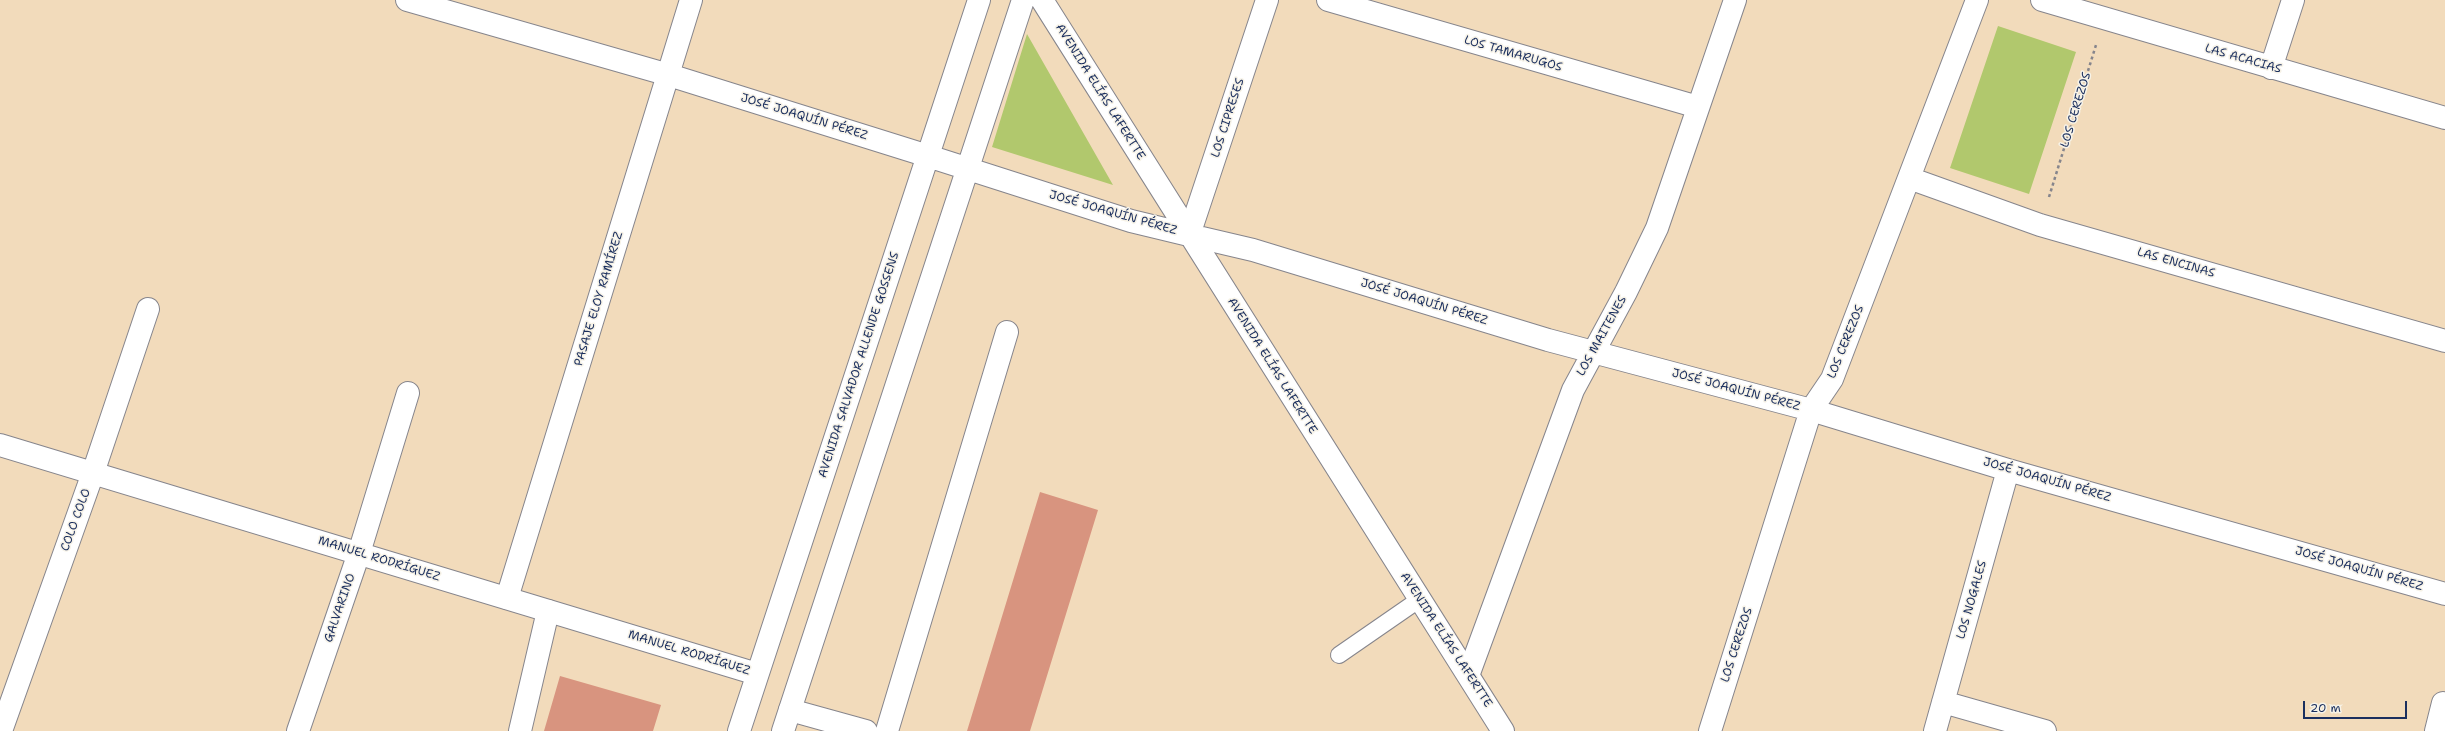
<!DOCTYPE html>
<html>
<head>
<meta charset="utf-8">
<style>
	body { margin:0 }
	#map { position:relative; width:2445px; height:731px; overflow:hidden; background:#f2dbbb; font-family:"Shantell Sans",sans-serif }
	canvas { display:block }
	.scale { position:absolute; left:2303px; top:701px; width:104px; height:18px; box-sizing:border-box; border:2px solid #1b2f5e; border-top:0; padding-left:5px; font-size:12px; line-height:14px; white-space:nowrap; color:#1b2f5e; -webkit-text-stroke:3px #f7f3e8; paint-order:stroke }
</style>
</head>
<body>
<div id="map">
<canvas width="2445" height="731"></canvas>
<div class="scale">20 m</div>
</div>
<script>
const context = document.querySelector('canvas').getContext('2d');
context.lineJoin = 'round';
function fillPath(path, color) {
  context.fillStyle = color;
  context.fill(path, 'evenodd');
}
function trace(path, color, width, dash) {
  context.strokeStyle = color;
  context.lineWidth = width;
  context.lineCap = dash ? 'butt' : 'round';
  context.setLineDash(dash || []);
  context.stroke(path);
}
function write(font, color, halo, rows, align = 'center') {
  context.font = font + ' "Shantell Sans",sans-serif';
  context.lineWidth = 3;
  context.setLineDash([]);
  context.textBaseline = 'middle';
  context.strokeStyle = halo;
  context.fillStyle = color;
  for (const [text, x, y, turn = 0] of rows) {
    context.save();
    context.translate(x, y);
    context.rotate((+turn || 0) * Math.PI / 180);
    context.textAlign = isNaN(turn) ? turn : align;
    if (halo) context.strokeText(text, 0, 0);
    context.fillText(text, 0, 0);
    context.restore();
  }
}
const green = new Path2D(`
	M1998,26L2076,52L2029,194L1950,168Z
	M1027,34L1113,185L992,147Z`);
const building = new Path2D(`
	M1040,492L1098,510L1030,731H967Z
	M560,676L661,705L653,731H544Z`);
const path = new Path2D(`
	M2049,197L2096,45`);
const lane = new Path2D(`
	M1339,655L1420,599`);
const street = new Path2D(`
	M407,0L669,75L928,156
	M1267,0L1189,235L1253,250L1548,340L1811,410L2008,470L2445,594
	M1328,0L1698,107
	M2042,0L2445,118
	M2271,68L2293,0
	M1909,178L2040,225L2445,341
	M507,598L691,0
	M1469,673L1573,390L1626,292L1657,228L1735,0
	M1943,702L2045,731
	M790,710L866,731
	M1,731L93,473L148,309
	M298,731L359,553L408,393
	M520,731L548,611
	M887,731L1007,332
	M1710,731L1811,410L1832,379L1977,0
	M1935,731L2008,470
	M2436,731L2443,703`);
const secondary = new Path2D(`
	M1042,0L1503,731
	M928,156L1131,221L1189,235
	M0,445L757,674
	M739,731L979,0
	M783,731L1023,0`);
const streetNames = [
	["LOS TAMARUGOS",1513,54,16],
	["LAS ACACIAS",2243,59,16],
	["AVENIDA ELÍAS LAFERTTE",1100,92,58],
	["LOS CEREZOS",2076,110,-73],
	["JOSÉ JOAQUÍN PÉREZ",804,117,17],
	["LOS CIPRESES",1228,118,-72],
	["JOSÉ JOAQUÍN PÉREZ",1113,213,16],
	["LAS ENCINAS",2176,263,16],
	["PASAJE ELOY RAMÍREZ",599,299,-73],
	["JOSÉ JOAQUÍN PÉREZ",1424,302,17],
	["LOS MAITENES",1602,336,-61],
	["LOS CEREZOS",1846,342,-68],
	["AVENIDA SALVADOR ALLENDE GOSSENS",859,365,-72],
	["AVENIDA ELÍAS LAFERTTE",1272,366,58],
	["JOSÉ JOAQUÍN PÉREZ",1736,390,15],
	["JOSÉ JOAQUÍN PÉREZ",2047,480,16],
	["COLO COLO",76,520,-70],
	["MANUEL RODRÍGUEZ",379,559,17],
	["JOSÉ JOAQUÍN PÉREZ",2359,569,16],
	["LOS NOGALES",1972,600,-74],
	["GALVARINO",340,608,-71],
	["AVENIDA ELÍAS LAFERTTE",1446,640,57],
	["LOS CEREZOS",1737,645,-72],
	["MANUEL RODRÍGUEZ",689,653,17]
];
fillPath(green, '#b1c86d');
fillPath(building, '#d8947f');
trace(lane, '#86858c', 18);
trace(street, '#86858c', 24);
trace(secondary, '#86858c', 24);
trace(path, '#86858c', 2.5, [3, 3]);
trace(lane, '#fff', 16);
trace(street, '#fff', 22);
trace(secondary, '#fff', 22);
write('12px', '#1b2f5e', '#f7f3e8', streetNames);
</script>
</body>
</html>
